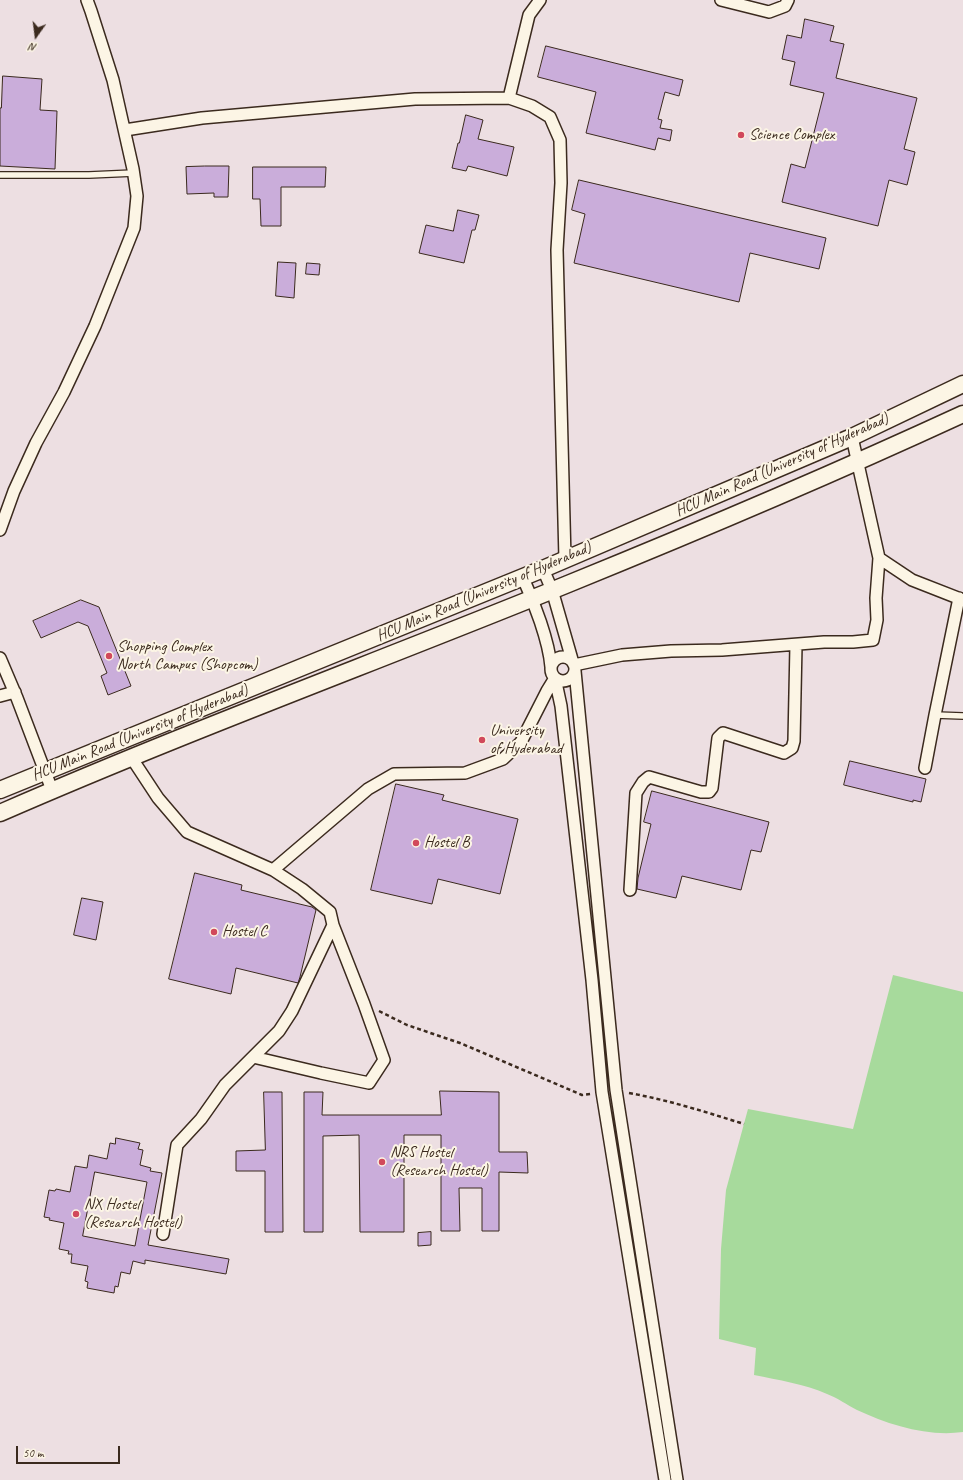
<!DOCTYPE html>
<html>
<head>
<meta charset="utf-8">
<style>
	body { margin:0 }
	#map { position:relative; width:963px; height:1480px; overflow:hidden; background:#fcf5e5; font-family:Caveat,sans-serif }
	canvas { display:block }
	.north { position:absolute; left:16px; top:16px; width:40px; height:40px; -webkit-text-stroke:3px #fcf5e5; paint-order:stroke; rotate:194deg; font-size:11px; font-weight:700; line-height:16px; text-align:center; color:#3b2a1e }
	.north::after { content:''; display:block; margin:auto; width:14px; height:18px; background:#3b2a1e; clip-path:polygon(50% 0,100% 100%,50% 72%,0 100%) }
	.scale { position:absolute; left:16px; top:1446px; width:104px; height:18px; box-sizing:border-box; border:2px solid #3b2a1e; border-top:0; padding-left:5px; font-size:12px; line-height:14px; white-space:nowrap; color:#3b2a1e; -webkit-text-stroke:3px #fcf5e5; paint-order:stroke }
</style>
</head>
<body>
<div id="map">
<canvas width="963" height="1480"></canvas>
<div class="north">N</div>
<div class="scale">50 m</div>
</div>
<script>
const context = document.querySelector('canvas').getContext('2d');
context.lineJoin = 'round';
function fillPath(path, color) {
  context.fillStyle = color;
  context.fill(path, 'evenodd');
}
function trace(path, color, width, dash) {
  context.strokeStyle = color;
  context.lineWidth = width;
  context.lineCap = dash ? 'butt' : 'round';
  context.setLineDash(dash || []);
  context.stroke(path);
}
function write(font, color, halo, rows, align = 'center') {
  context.font = font + ' Caveat,sans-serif';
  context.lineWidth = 4;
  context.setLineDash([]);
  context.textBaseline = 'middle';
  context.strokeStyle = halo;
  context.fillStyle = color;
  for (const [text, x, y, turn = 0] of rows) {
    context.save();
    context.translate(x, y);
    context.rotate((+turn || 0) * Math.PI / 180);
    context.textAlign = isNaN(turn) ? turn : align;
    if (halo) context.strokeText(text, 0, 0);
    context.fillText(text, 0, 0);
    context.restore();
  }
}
const built = new Path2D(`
	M0,0H963V1480H0Z`);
const green = new Path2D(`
	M893,975L963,992V1432C928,1437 889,1425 857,1410C847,1405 838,1398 827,1394C805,1384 778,1380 754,1375L756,1348L719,1339L721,1249L726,1190L748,1109L853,1129Z`);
const building = new Path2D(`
	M805,19L834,26L830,41L844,44L836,78L917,98L904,149L915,152L907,185L889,180L878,226L782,202L791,164L805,168L824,93L790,85L795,62L782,59L787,35L801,38Z
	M546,46L683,80L679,96L665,92L658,119L662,120L660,128L672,130L670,141L658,138L655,150L586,133L596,92L538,77Z
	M3,76L42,79L40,110L57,111L55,169L0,166V108H1Z
	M466,115L483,120L478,139L514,147L507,176L468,166L466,171L452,168L458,143H459Z
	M205,166H229L228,197H214V193L187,194L186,167Z
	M253,167H326L325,187H281V226H261L260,199H253Z
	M579,180L826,238L819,269L750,253L739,302L574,263L585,214L572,210Z
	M458,210L479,215L475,230H472L464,263L419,253L426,225L453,231Z
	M278,262L296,263L294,298L276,296Z
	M307,263L320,264L319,275L306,274Z
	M81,600L99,607L131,686L108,695L101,676L107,673L88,626L78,622L41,638L33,621Z
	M850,761L926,779L921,802L913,800V802L844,785Z
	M396,784L444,795L442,800L518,819L500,894L438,879L432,904L371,890Z
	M652,791L769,822L761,852L751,850L741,890L682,876L676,898L637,889L638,878L651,824L644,822Z
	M195,873L242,885L241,890L312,907L316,910L300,977L298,983L236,968L231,994L169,979Z
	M82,898L103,902L96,940L74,935Z
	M440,1091L499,1092V1152H527L528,1173L499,1172V1231H482V1188H459L460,1231H441V1135H404V1232H360L359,1135L323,1136V1232H304V1092H323L322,1115H441Z
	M264,1092H282L283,1232H265V1171H236V1151L265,1150Z
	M116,1138L140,1143L138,1149L143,1150L140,1165L151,1168L150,1171L162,1173L148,1245L229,1259L226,1274L145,1260V1264L133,1261L130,1274L121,1272L118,1287L115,1286L114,1293L87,1288L88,1282L85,1281L88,1266L71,1263L72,1254H68L69,1251L59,1249L64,1223L49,1220L50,1218L44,1217L49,1190L55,1191L56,1189L70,1192L75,1166L87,1168L89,1155L107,1159L110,1143L115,1144ZM95,1172L147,1182L135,1246L83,1236Z
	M431,1232V1245L418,1246V1233Z`);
const path = new Path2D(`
	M379,1011L407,1025L460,1043L582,1095L591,1094
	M629,1093C668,1100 706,1112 744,1124`);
const lane = new Path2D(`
	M0,175H89L134,173
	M935,715L963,716`);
const street = new Path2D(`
	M540,0L529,15L509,98L532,106L550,117L560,140L561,183L557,250L565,559
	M721,0L769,12L785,6L788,0
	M125,130L202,118L415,99L509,98
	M852,437L879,558L912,580L963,600
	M0,530L14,491L36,443L64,392L95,326L134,228L137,196L133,169L113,80L91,11L87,0
	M543,569L552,590L573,663
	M523,578C534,602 549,641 551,667
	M551 669a12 12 0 1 1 24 0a12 12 0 1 1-24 0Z
	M0,658L17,698L52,790
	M574,665L622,655L671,651L722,650L824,642H853L873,640L877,620L876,598L879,558
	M575,671L616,1090L677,1480
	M555,678L561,706L592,980L602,1092L665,1480
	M0,696L15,692
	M131,757L158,798L187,832L273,870L302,889L330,912L333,925
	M925,768L935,715L959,598
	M273,870L368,789L394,774L465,773L503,759L521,742L547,691L555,678
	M630,890L636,793L643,782L649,777L701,792H709L712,788L718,738L723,733L784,753L792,748L794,741L796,645
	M163,1234L177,1145L201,1119L225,1085L279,1031L292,1011L333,925L364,1004L384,1060L369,1083L321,1073L253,1057`);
const secondary = new Path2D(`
	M0,790L543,569L852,437L963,384
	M0,813C188,731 379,661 568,584C701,530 833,474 963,414`);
const markers = [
	[741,135,4,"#d1495b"],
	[109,656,4,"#d1495b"],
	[482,740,4,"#d1495b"],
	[416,843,4,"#d1495b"],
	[214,932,4,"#d1495b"],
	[382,1162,4,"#d1495b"],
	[76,1214,4,"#d1495b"]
];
const poiNames = [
	["Science Complex",749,135],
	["Shopping Complex",117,647],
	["North Campus (Shopcom)",117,665],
	["University",490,731],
	["of Hyderabad",490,749],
	["Hostel B",424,843],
	["Hostel C",222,932],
	["NRS Hostel",390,1153],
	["(Research Hostel)",390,1171],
	["NX Hostel",84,1205],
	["(Research Hostel)",84,1223]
];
const streetNames = [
	["HCU Main Road (University of Hyderabad)",782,465,-24],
	["HCU Main Road (University of Hyderabad)",484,592,-23],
	["HCU Main Road (University of Hyderabad)",140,733,-22]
];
fillPath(built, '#eddfe2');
fillPath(green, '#a7da9c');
fillPath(building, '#caadda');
trace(building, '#3b2a1e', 1);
trace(lane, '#3b2a1e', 8);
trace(street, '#3b2a1e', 14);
trace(secondary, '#3b2a1e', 19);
trace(path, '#3b2a1e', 2.5, [4, 3]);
trace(lane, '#fcf5e5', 5.5);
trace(street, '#fcf5e5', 11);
trace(secondary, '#fcf5e5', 16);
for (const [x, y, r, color] of markers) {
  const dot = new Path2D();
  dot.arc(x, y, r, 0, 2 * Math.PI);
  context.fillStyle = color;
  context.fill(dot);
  trace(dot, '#fcf5e5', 1.5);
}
write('16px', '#3b2a1e', '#fcf5e5', poiNames, 'left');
write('16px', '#3b2a1e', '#fcf5e5', streetNames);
</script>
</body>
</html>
